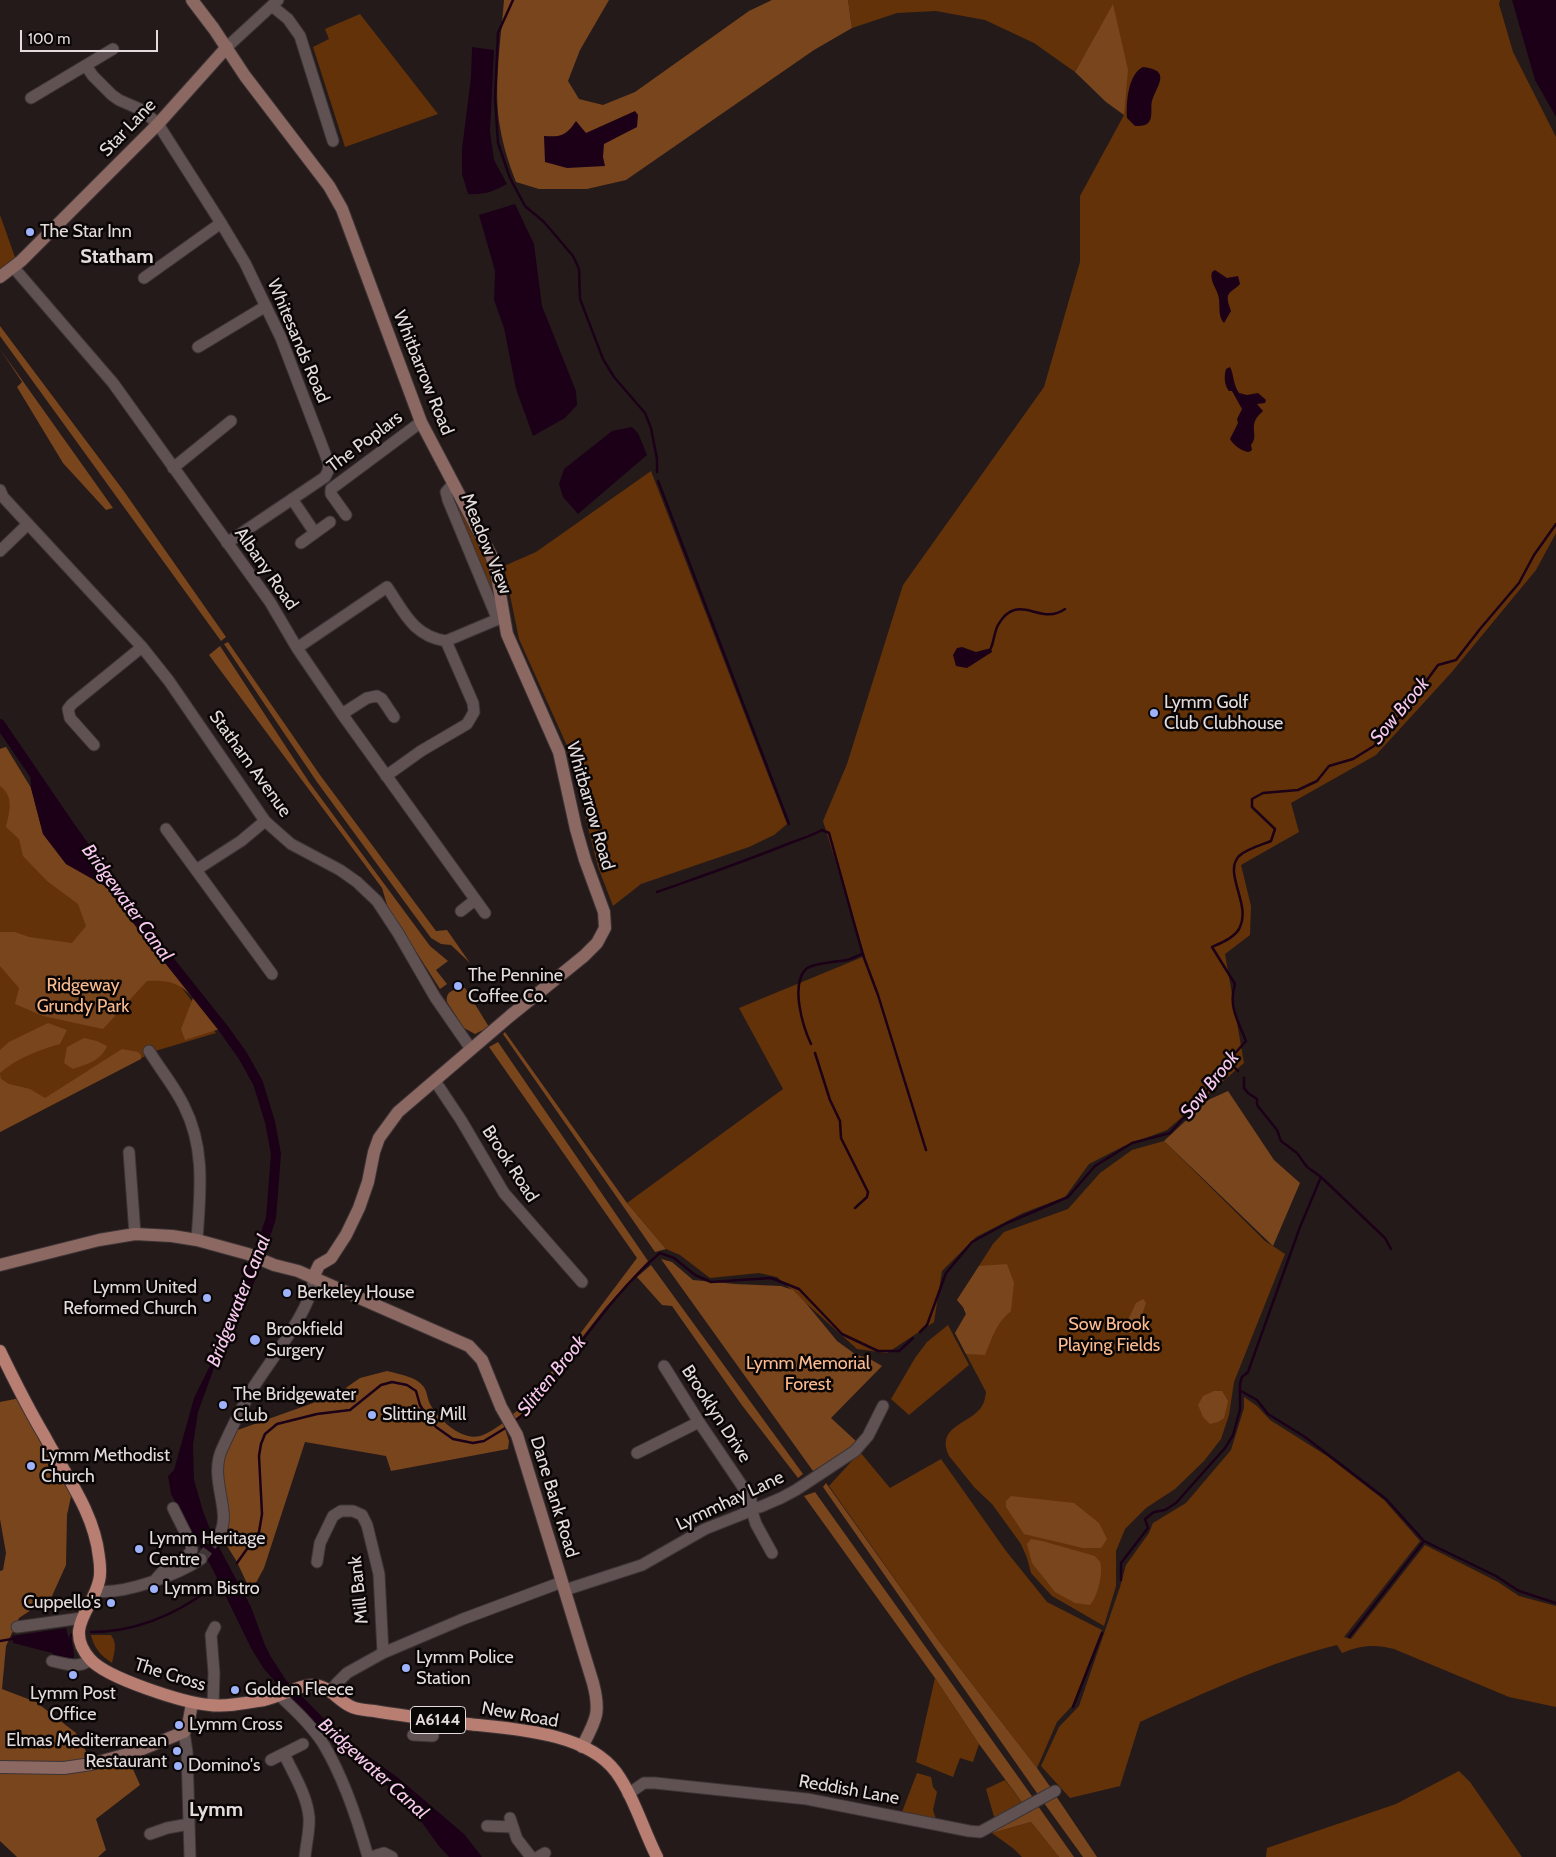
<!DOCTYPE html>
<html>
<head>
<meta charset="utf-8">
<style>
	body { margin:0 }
	#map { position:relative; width:1556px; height:1857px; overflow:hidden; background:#251a1a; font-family:Cabin,sans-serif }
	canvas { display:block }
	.scale { position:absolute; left:20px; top:30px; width:138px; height:22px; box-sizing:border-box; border:2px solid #e4dcdc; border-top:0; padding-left:6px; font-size:15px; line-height:18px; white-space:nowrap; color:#e4dcdc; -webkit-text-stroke:4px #0b0606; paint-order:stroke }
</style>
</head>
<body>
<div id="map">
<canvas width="1556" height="1857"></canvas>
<div class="scale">100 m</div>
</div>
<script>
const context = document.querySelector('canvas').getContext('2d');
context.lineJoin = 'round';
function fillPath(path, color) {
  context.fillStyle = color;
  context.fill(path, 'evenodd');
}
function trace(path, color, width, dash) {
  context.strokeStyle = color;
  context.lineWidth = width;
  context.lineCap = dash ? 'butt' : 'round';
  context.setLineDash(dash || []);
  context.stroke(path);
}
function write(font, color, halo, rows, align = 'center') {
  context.font = font + ' Cabin,sans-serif';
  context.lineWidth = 5;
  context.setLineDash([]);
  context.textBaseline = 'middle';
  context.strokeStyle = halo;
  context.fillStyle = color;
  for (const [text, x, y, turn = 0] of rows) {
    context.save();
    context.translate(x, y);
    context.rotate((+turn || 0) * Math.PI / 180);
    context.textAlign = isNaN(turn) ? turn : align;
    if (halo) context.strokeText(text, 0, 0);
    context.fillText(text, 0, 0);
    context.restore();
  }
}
const green = new Path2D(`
	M848,0H1500L1499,4L1513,52L1556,137V533L1536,570L1451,673L1376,755L1291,803L1299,832L1241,865L1251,906L1250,935L1225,954L1244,1063L1167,1130L1124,1146L1089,1164L1065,1197L1023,1213L976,1237L942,1271L934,1322L887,1353L857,1349L777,1277L759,1273L710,1278L680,1255L666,1249L627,1203L783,1089L739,1008L865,956L823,821L847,764L903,585L1044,387L1080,262V196L1124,115L1113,5L1075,72L1034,43L985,20L936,11L897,13L852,28Z
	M360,14L438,114L345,147L313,47L329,39L325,29Z
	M0,215L16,260L0,270Z
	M651,471L787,824L774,835L749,847L641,884L613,906L598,867L568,748L519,639L504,566L536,552Z
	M448,489L491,555L497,618Z
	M6,747L31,788L43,834L66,864L105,886L216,1033L155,1051L0,1132V749Z
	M1164,1141L1265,1241L1285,1254L1234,1382L1229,1415L1221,1439L1204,1461L1175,1489L1146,1508L1125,1529L1116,1551V1586L1104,1626L1052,1596L1031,1573L1027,1558L1021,1544L992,1504L975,1488L949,1456C936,1428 965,1425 979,1410C984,1405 985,1399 986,1392L955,1333L966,1314L963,1307L957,1300L993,1244L1004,1232L1068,1209L1100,1173L1132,1150Z
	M948,1325L969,1365L909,1415L891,1399L915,1358L927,1342Z
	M1244,1397L1257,1406L1270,1420L1327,1456L1384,1500L1420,1541L1344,1637L1351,1639L1425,1545L1498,1582L1519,1596L1556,1606V1707L1509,1697L1394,1649C1375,1644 1360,1645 1342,1653L1337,1645C1269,1662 1204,1693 1140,1722L1120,1786L1070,1798L1041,1766L1059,1727L1079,1706L1120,1587L1126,1565L1149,1533L1153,1523L1186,1503L1231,1450L1244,1408Z
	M860,1452L890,1488L941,1459L1006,1551L1047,1602L1102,1630L1072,1706L1057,1722L1037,1768L938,1640L829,1486Z
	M91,1635H111C118,1644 114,1653 112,1663C101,1656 94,1648 91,1635Z
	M935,1678L979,1744L973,1762L960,1758L953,1777L916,1762Z
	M1459,1771L1470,1782L1522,1857H1266L1267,1848L1396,1804Z
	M917,1773L931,1777L933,1787L937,1792L933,1810L936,1819L902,1812Z
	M1005,1780L1024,1805L995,1820L986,1789Z
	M1031,1822L1059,1857H1022L1014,1849L992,1833Z`);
const forest = new Path2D(`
	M504,0H609L580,50L568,81L579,99L603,105L635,92L749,11L772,0H848L852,28L814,50L626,180L587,189H539L516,182C509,164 503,146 500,127C493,87 501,40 504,0Z
	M1113,4L1128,70L1124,115L1106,102L1075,72Z
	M0,326L123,490L226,637L221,641L0,336Z
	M0,349L113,508L106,510L63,463L17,387L22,382Z
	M228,642L320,775L436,931L447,930L470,963L451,945L441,944L431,938L317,782L224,644Z
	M220,646L309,782L430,946L448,961L436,970L447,984L440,989L388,908L382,888L209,655Z
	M6,747L31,788L43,834L66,864L105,886L123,899L140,924L223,1028L185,1040L181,1029L193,998C179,982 168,980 147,981L103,1029L43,1016L15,1004L19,988L0,966V932H15L29,937L72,943L86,926L78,904L47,881L23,856L19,839L6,827C9,813 15,797 0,786V749Z
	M465,988L489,1027L475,1034L464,1028L447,1002C445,990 456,989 465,988Z
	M48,1023L67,1030L60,1044C39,1050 17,1058 0,1073L1,1079L9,1084L30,1089L45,1098L122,1049L138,1052L141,1055V1059L0,1132V1050L9,1042Z
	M505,1032L627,1203L666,1249L655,1252L503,1034Z
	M84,1038L97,1041L107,1046C101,1061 87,1064 73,1069L64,1063L67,1047Z
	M498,1042L648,1261L605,1308L521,1416L516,1420L512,1415L531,1399L637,1258L489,1047Z
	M1228,1091L1274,1160L1300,1183L1273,1246L1164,1141L1208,1100Z
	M661,1259L672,1262L693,1280L735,1284L781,1286L793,1290L805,1302L837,1341L855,1354L870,1359L882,1366L831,1418L857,1442L850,1451L813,1471Z
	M1007,1264L1014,1283L1011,1311C996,1323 992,1338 985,1355L966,1354L955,1333L966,1314L963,1307L957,1300L979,1266Z
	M651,1265L803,1474L798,1478L741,1404L672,1306L662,1305L637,1277Z
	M1143,1299L1146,1303L1142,1315L1131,1333L1126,1332V1324L1136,1303Z
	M387,1371C398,1374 415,1376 423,1386C427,1390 427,1398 430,1404C439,1420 463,1443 483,1435C490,1432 497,1427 503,1423L509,1441L508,1449L391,1471L386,1456L305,1442L264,1568L251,1592L237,1562L221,1536L218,1468L235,1431L313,1403L340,1392L360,1378Z
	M1214,1391H1222L1228,1401L1224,1418L1218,1422L1210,1424L1203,1417L1198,1405L1203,1396Z
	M20,1398L72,1492L67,1515L66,1565L52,1596L19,1618L6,1646L2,1689L36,1702L76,1733L89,1757L128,1758L140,1785L96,1819L106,1850L98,1857H17L0,1841V1571L3,1570L6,1553L0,1519V1402Z
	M826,1483L938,1640L1037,1768L1051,1788L1039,1796L823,1487Z
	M815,1492L1034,1799L1024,1805L979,1744L935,1678L804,1496Z
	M1011,1496L1074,1503L1099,1523L1107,1539L1101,1548H1083L1024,1534L1006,1507V1501Z
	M1031,1539L1042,1541L1095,1556C1095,1556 1100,1562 1100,1562C1104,1572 1097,1598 1090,1605L1075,1603L1055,1592L1032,1563L1027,1544Z
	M1056,1796L1097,1857H1083L1044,1803Z
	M1038,1806L1074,1857H1059L1031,1822L992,1833L994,1828Z`);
const water = new Path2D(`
	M1512,0H1556V117L1535,80Z
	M472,47L494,50L490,131L494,160L507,184C492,192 485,195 468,194L462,174V149L471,77Z
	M1143,67C1172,70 1157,85 1152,101C1150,108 1154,119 1147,124C1143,126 1139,126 1135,126L1127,118C1126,103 1128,74 1143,67Z
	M635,111L638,115L637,127L604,144L603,157L605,166L567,168L545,162L544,136C561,137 566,136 576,121L586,133Z
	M515,204L534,244L542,306L576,391L577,405L565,418L533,436L516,389L504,328L494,300L495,271L479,215Z
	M1215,270L1227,278L1238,276L1240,284C1229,295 1224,291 1231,311L1224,323C1218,317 1220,307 1219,299C1218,289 1209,282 1212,272Z
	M1230,367C1234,374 1233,385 1239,393L1247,395L1258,393L1266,400L1265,403L1257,404L1263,411C1259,415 1255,418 1254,425C1253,433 1257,437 1251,445L1252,450L1249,452C1243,452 1233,445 1230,439L1238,423L1237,419L1242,409L1232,391H1229C1224,385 1224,376 1226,369Z
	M632,427L638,433L647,455L578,514L563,497L559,484L564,469L612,431Z
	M962,647L976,652L991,648L992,652L967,668L956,666L953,655L957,648Z
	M30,767L71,828L123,899L105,886L66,864L43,834L31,788Z
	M229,1327L198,1412L193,1445L194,1480L203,1511L212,1534L251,1607L265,1645L271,1657L286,1680L341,1736L397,1777L464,1834L482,1857H449L438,1845L423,1824L389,1787L320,1733L264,1669L251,1648L213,1570L171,1494L168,1476L174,1470L194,1398Z
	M66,1628L74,1659L53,1655L52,1653L13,1643L12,1636Z`);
const stream = new Path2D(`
	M513,0L498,33L495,98L498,143L510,178L525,206L544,222L573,256L579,269L580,299L603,359L614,377L645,413L651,428L657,459V472
	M658,481L789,824
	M991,648C994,641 994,633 998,625C1018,590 1040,627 1065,609
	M657,892C702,876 746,861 790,843C801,839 811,836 822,830L829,833L863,955L878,995L926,1150
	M811,1044C803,1027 790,985 806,969C813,963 837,962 847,960C852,959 857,956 862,954
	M815,1053L830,1100L840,1121L841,1138L868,1192L867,1197L855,1208
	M1228,1061L1238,1071
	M1244,1078V1088L1248,1093L1257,1099V1105L1277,1130L1281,1141L1297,1153L1307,1167L1321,1177L1385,1238L1391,1249
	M920,1332L927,1325L946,1273L972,1242L1007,1223L1068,1197L1095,1166L1132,1143L1170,1133L1205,1094L1221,1069L1246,1041C1238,1021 1228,1006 1235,984L1212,947C1221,943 1236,937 1240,927C1251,904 1223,873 1239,856C1246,849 1261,845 1271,841L1275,829L1252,807V799L1263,793L1298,790L1317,781L1329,766L1353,759L1374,746L1403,713L1438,665L1456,660L1480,629L1519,583L1534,555L1556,524
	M1241,1391L1257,1400L1268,1414L1305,1437L1386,1499L1424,1541L1496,1576L1519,1591L1556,1603
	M513,1422C533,1409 547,1386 562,1367C592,1328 622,1285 660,1253L674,1258L695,1275L711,1282L771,1278L799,1289L842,1334L878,1351H899L913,1338
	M237,1563L259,1532L262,1514L259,1456L261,1444L265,1434L277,1424L317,1414L350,1410L381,1385L392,1382L407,1385L416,1391L420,1405L426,1415L436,1427L453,1439L473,1443L484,1441L507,1427
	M1121,1580V1563L1148,1528L1145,1519L1154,1512L1165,1510L1176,1503L1225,1448L1233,1435L1240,1410V1384L1242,1377L1248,1372L1300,1227L1321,1177
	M91,1632C134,1632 175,1615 210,1589
	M1349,1637L1424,1541
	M0,1641L12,1639
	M73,1656L70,1637L73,1633
	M1073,1707L1102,1633`);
const canal = new Path2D(`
	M0,724L71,828L137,920L223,1028L243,1056L258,1083L270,1122L276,1154L271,1218L252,1275L224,1338`);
const streetTunnel = new Path2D(`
	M201,1559L219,1535`);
const street = new Path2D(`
	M272,6L288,19L300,36L333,141
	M227,47L278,0
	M86,66L93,76L112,95L119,100L142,110L158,124L221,223L245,263L281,338L329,464L328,471L325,477L227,543
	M31,98L113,49
	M14,268L113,383L270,602L297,648L342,714L485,913
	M144,278L221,223
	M198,347L266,306
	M173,468L231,421
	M453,484L446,492L448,500L497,618
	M0,490L3,497L142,647L169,681L265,821L291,844L340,870L357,882L377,901L398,933L435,997L471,1049
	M292,499L315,533
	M346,515L331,494V489L421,422
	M301,543L330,522
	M0,551L28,524
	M297,648L387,587C404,612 413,636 446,641L503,617
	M342,714L367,698L377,696L382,699L394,717
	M94,745L70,718L68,709L72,704L142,647
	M386,776L421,751L467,724L474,712L473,703L446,641
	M166,829L272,974
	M196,870L241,841L265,821
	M461,911L475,900
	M149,1051C160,1069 175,1087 184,1106C206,1149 200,1194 197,1240
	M435,1081L461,1120L504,1193L582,1282
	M129,1152L135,1234
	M664,1366L699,1422L751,1499V1508L756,1524L772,1553
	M637,1453L699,1422
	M219,1535C233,1512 208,1479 222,1449C231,1429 242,1407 253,1388C269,1362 315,1305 313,1278
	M317,1562L320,1543L333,1516L341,1511H353L362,1515L367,1525L379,1574L383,1653
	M156,1579L164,1570L188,1555L192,1550L191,1544L173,1508
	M565,1590L642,1565L705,1529L743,1514L751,1508L760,1507L781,1498L796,1490L855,1451L868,1436L883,1406
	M96,1591C123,1595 178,1575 201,1559
	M17,1627L82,1618
	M52,1661C66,1664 78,1669 90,1660
	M331,1691L337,1683L347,1673L383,1653L463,1619L562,1582
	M280,1696C296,1711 313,1727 324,1745C343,1777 358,1821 368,1857
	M213,1706L214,1673L211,1635L215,1627
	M184,1732L187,1752L190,1857
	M413,1735L433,1736
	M284,1754C293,1773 307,1795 309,1817C310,1830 306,1844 305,1857
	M271,1760L303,1744
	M628,1794L644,1783H655L807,1799L969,1831L980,1832L1055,1791
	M510,1818L517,1839L531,1857
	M487,1826L513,1827
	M150,1834L167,1828L189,1824
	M371,1857L384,1853L392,1857
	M538,1857L545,1853`);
const secondary = new Path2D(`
	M192,0L214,29L245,76L329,186L342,209L421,422L491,555L496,571L507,634L559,752L576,829L585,860L604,912L605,928L597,943L584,956L510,1016L398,1112L379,1138L374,1152L368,1182L359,1208L346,1235L331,1258L319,1265L313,1278
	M0,277L21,261L158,124L227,47
	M0,1265L99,1240L135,1234L172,1236L197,1240L248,1254L274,1265L298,1271L469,1346L482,1360L501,1407L517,1435L593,1683C601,1713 596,1720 582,1747
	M0,1767L64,1768L91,1764L135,1752L184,1732L188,1726L192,1703`);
const primary = new Path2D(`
	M0,1351C14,1380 28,1408 44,1435C65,1475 94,1511 99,1557C100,1564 101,1574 99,1581C93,1609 63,1628 90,1659C106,1678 184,1703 210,1705C227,1707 246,1703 264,1700C279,1697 297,1686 311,1685C329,1685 336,1699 350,1706C357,1710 366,1710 374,1711C405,1716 437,1720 468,1724C513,1729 586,1732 616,1772C634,1797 643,1829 657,1857`);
const markers = [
	[30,232,5,"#9fb3fd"],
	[1154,713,5,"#9fb3fd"],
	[458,986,5,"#9fb3fd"],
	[287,1293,5,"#9fb3fd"],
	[207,1298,5,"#9fb3fd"],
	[255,1340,6,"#9fb3fd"],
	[223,1405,5,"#9fb3fd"],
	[372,1415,5,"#9fb3fd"],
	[31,1466,5,"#9fb3fd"],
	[139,1549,5,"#9fb3fd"],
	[154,1589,5,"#9fb3fd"],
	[111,1603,5,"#9fb3fd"],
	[406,1668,5,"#9fb3fd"],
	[73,1675,5,"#9fb3fd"],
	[235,1690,5,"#9fb3fd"],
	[179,1725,5,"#9fb3fd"],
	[177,1751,5,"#9fb3fd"],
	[178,1766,5,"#9fb3fd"]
];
const shields = [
	[438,1720,55]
];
const shieldNames = [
	["A6144",438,1720]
];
const streetNames = [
	["Star Lane",128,128,-46],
	["Whitesands Road",298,341,67],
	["Whitbarrow Road",423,373,68],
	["The Poplars",365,442,-37],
	["Meadow View",486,544,68],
	["Albany Road",266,569,55],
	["Statham Avenue",250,764,54],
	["Whitbarrow Road",590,806,74],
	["Brook Road",510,1164,57],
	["Brooklyn Drive",716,1414,57],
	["Dane Bank Road",554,1497,73],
	["Lymmhay Lane",730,1501,-25],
	["Mill Bank",359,1590,-96],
	["The Cross",170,1675,17],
	["New Road",520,1715,10],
	["Reddish Lane",849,1790,10]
];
const poiNames = [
	["The Star Inn",40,232],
	["Lymm Golf",1164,703],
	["Club Clubhouse",1164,724],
	["The Pennine",468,976],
	["Coffee Co.",468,997],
	["Lymm United",197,1288,"right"],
	["Reformed Church",197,1309,"right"],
	["Berkeley House",297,1293],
	["Brookfield",266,1330],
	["Surgery",266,1351],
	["The Bridgewater",233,1395],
	["Club",233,1416],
	["Slitting Mill",382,1415],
	["Lymm Methodist",41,1456],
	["Church",41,1477],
	["Lymm Heritage",149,1539],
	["Centre",149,1560],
	["Lymm Bistro",164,1589],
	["Cuppello's",101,1603,"right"],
	["Lymm Police",416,1658],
	["Station",416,1679],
	["Golden Fleece",245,1690],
	["Lymm Post",73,1694,"center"],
	["Office",73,1715,"center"],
	["Lymm Cross",189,1725],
	["Elmas Mediterranean",167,1741,"right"],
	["Restaurant",167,1762,"right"],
	["Domino's",188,1766]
];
const parkNames = [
	["Ridgeway",83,986],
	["Grundy Park",83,1007],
	["Sow Brook",1109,1325],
	["Playing Fields",1109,1346],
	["Lymm Memorial",808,1364],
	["Forest",808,1385]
];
const waterNames = [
	["Sow Brook",1400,711,-50],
	["Bridgewater Canal",127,903,54],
	["Sow Brook",1210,1085,-51],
	["Bridgewater Canal",239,1301,-68],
	["Slitten Brook",552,1376,-51],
	["Bridgewater Canal",373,1769,42]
];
const quarterNames = [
	["Statham",117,257],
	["Lymm",216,1810]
];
fillPath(green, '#633209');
fillPath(forest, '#79451d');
fillPath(water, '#1b0018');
trace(stream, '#1b0018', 2.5);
trace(canal, '#1b0018', 10);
trace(streetTunnel, '#423737', 11, [11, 5.5]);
trace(street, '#3d3435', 13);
trace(secondary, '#3d3435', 14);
trace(primary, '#3d3435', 14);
trace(street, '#605253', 11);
trace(secondary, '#8c6862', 12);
trace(primary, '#b87e72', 12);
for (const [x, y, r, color] of markers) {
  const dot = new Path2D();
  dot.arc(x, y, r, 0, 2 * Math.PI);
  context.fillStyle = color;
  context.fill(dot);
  trace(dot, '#0b0606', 2);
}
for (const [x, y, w] of shields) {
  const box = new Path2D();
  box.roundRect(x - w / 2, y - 13.5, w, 27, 4);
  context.fillStyle = '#0b0606';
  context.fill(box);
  trace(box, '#e4dcdc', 1);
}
write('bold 16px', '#e4dcdc', null, shieldNames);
write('18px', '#e4dcdc', '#0b0606', streetNames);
write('18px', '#e4dcdc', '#0b0606', poiNames, 'left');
write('18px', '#fcbb8f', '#0b0606', parkNames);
write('italic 19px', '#f8c9ee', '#0b0606', waterNames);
write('bold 20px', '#e4dcdc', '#0b0606', quarterNames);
</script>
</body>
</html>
